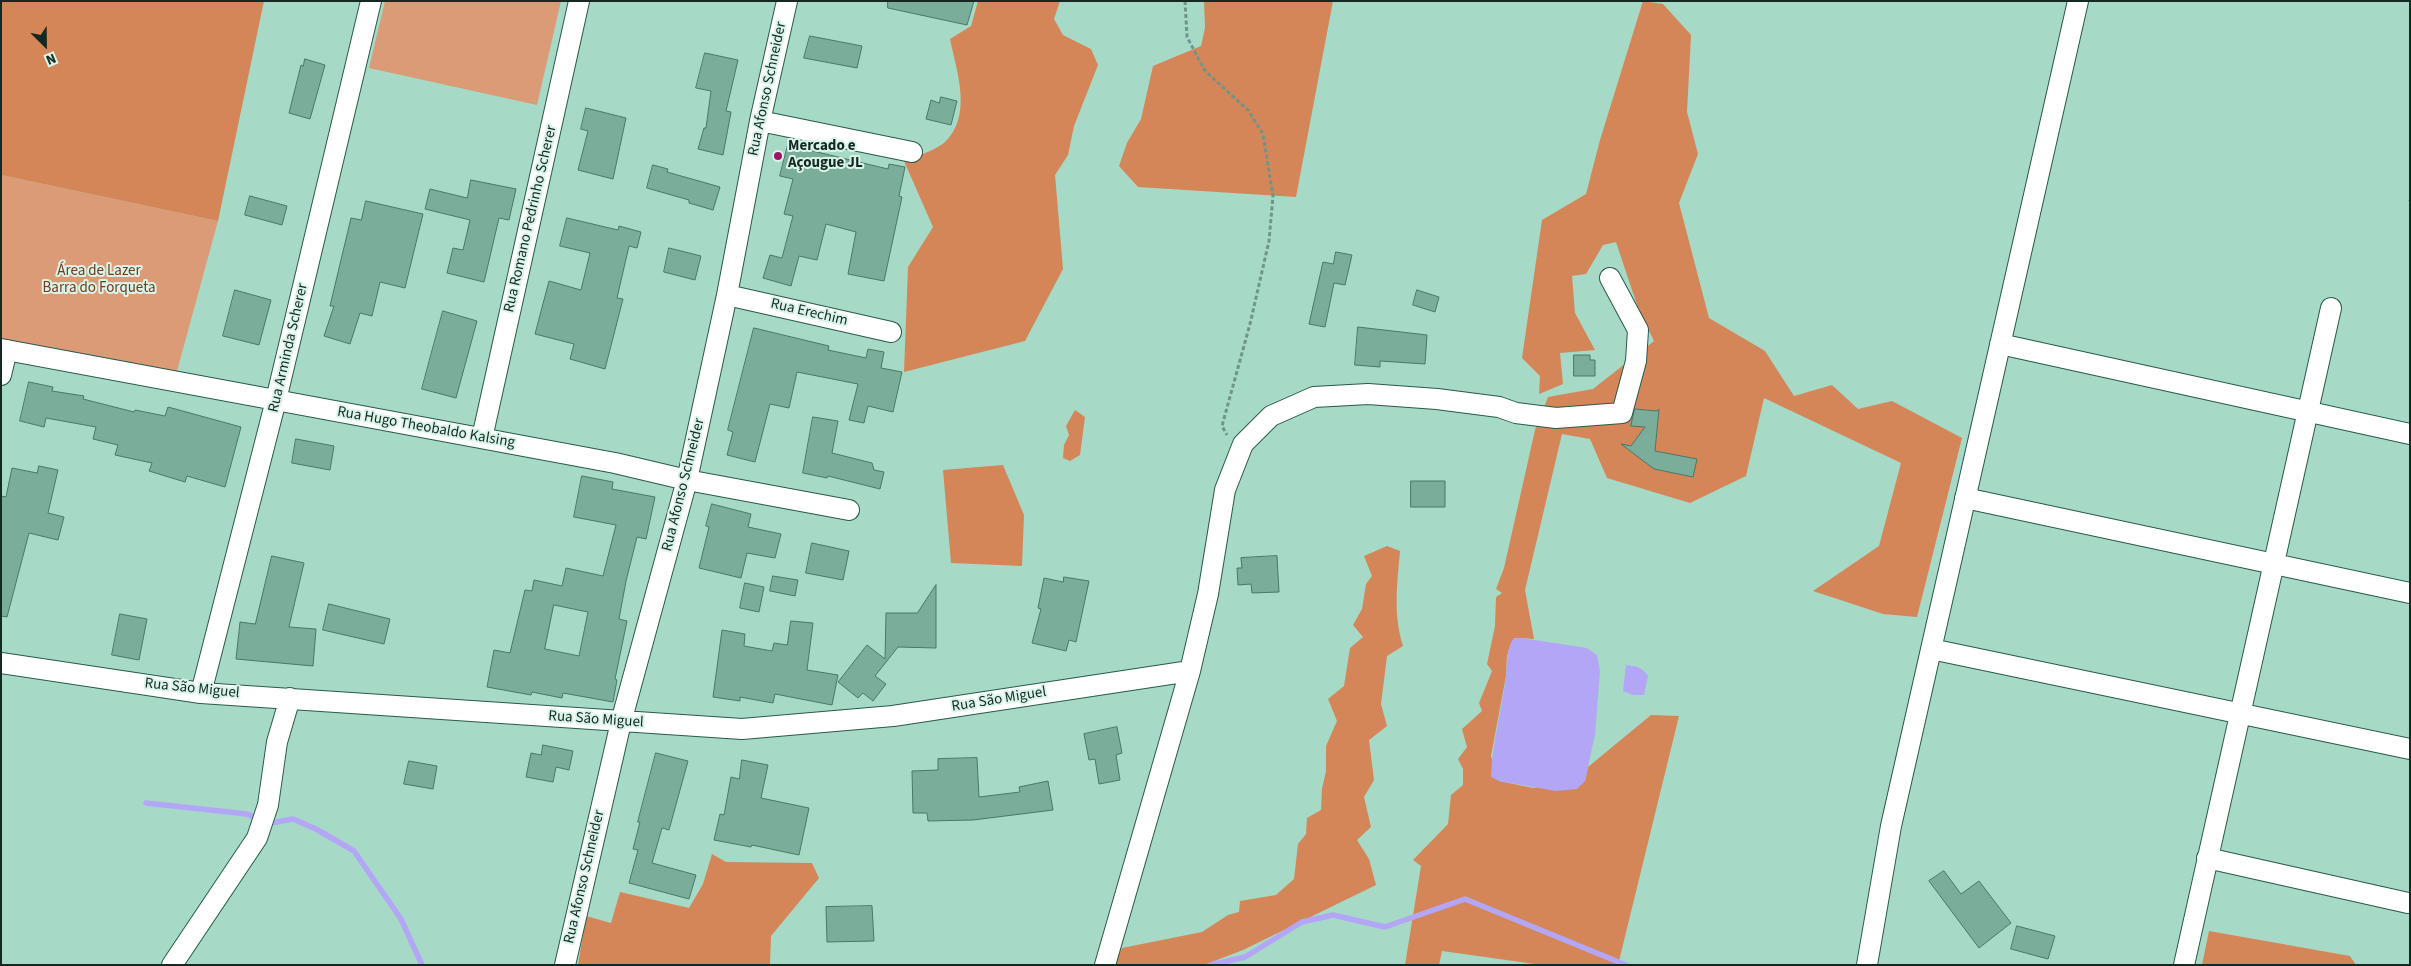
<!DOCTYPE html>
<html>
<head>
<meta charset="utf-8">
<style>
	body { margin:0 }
	#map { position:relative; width:2411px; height:966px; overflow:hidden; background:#a6d9c6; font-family:"Source Sans 3",sans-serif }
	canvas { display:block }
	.frame { position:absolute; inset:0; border:2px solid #142922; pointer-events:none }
	.north { position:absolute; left:20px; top:20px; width:50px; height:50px; -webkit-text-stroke:4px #daf4ea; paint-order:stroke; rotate:157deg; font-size:14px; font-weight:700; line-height:20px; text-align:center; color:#142922 }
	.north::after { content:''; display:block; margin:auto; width:18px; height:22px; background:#142922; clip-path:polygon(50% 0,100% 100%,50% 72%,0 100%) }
</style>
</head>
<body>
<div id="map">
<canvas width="2411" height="966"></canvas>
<div class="frame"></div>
<div class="north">N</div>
</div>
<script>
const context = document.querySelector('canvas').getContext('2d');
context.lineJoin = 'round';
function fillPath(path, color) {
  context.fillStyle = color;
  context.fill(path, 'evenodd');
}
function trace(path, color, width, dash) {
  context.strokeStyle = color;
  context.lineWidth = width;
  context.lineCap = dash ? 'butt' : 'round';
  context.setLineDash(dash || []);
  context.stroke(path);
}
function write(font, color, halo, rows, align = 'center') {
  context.font = font + ' "Source Sans 3",sans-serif';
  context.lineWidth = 4;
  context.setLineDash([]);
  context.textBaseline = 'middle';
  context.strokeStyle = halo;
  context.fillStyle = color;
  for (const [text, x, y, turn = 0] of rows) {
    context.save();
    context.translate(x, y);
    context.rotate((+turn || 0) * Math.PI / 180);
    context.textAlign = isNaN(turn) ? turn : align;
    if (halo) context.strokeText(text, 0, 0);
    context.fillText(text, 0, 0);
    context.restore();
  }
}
const green = new Path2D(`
	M385,1H561L537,105L369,68Z
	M1,175L218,221L174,382L1,346Z`);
const forest = new Path2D(`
	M1,1H264L218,221L1,175Z
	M978,1H1060L1054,19L1063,35L1091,49L1098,65L1074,126L1068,155L1055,175L1063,269L1025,341L904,372L908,267L933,227L904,161C916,156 934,151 944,143C973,116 957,73 950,39L971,26Z
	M1204,1H1333L1296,197L1138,187L1119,166L1127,143L1141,119L1153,66L1201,46L1205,28Z
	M1643,1L1663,4L1691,35L1687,112L1698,154L1679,203L1709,318L1765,351L1794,396L1832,385L1858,409L1892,401L1962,438L1917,617L1883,614L1813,591L1879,546L1901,463L1764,398L1746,476L1690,503L1607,478L1590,439L1562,434L1525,590L1534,639L1522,638L1507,655L1506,676L1491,756L1499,781L1533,788L1585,781L1588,767L1651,715L1679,716L1618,965H1542L1442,951L1439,965H1405L1421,866L1413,860L1448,824L1451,795L1463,785V769L1458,759L1467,747L1462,729L1482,711L1479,703L1492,671L1487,664L1495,626L1496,597L1502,593L1496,589L1504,568L1535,430L1548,397L1593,389L1654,341L1639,311L1616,242L1603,245L1586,274L1572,276L1575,313L1595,350L1560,353L1563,384L1539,394L1540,376L1522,358L1542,220L1586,194L1600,140Z
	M1075,410L1085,417L1080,455L1070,461L1063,458L1064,445L1069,435L1066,426Z
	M1003,465L1024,515L1022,566L951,563L943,470Z
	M1387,546L1400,551C1397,586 1393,613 1403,646L1387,656L1381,704L1387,726L1369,740L1374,780L1364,797L1371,827L1357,840L1369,859L1376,885L1243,950L1204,965H1113L1122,948L1202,932L1228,915L1239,912L1240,901L1276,895L1294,879L1298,844L1306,834L1307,818L1321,810L1322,789L1326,771V746L1337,721L1328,699L1344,686L1350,648L1363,637L1353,625L1362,609L1366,584L1372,576L1364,556Z
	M712,854L726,862L812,863L819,878L771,936L770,965H578L586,916L611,923L620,892L689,908L703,884Z
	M2209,931L2350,956L2356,965H2202Z`);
const water = new Path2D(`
	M1514,638H1522L1587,648L1597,655L1600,671L1595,734L1585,781L1577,789L1556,791L1499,781L1491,777C1492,742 1502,710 1506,676C1508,663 1505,650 1514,638Z
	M1626,665C1636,666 1642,667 1648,676L1644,695H1633L1623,691Z`);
const stream = new Path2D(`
	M146,803L247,814L256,818
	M271,823L293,819L316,829L354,851L401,919L422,965
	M1211,965L1245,957L1302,922L1333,915L1385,927L1465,899L1626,965`);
const building = new Path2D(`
	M888,1H974L967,25L888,8Z
	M810,36L862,46L857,68L804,58Z
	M705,53L738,60L726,111L731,112L723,155L698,149L704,128H706L711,91L696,88Z
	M305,59L325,65L310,119L289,113L301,65L303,66Z
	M941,97L957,101L951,125L926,119L931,100L939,103Z
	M586,108L626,118L613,179L578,170L588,131L581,129Z
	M788,145L888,169L889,164L905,167L899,196L902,197L884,281L848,274L856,232L826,224L817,260L799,256L791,286L763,278L770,255L782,258L793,216L784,214L793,179L780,176Z
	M653,165L668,169L667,172L720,187L713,210L689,203V200L647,188Z
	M471,180L516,189L509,220L499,218L484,282L447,273L453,248L463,250L470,220L425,209L430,189L467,198Z
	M250,196L287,206L282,225L245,215Z
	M366,201L423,214L405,288L380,282L372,316L360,313L350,344L324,336L334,306H330L351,218L361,220Z
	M567,218L618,230L619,226L641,232L637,248L629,246L617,298L623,299L605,369L570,359L574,344L535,334L549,281L581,290L590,253L560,246Z
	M669,248L701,256L695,280L664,272Z
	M1336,252L1352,255L1345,285L1334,283L1325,327L1309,324L1323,262L1333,264Z
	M235,290L271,300L259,345L223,336Z
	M1417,290L1439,297L1435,312L1413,305Z
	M443,311L477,321L456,398L422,389Z
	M1358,327L1427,335L1425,364L1380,361V367L1355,365Z
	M754,328L829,346L828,350L866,358L868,349L884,352L881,368L902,372L893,412L868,406L864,423L849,420L858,384L797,372L789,408L770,404L755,462L727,455L733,432L728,430Z
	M1574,355H1590V360H1595V376H1574Z
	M29,382L53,387L52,391L84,396L83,399L134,412L135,410L165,416L168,407L241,427L225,487L187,476L185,482L149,471L152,463L115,455L118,445L93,439L96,427L46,418L44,427L20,421Z
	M1635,409L1657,411L1659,409L1655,451L1697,459L1693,477L1654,469L1621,444L1631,446L1645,427L1631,426Z
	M813,417L838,421L832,453L872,463L874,470L884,472L880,489L828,476L827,478L803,473Z
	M296,439L334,446L330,470L292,463Z
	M39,466L58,470L48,513L64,517L58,540L29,533L7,617L1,616V496L6,497L12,468L37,473Z
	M582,476L613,482L612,489L655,497L646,539L637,537L626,581L619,619L627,621L615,679L617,680L613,702L563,693L562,698L532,692L531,695L487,687L494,650L510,653L525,590L532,591L534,580L562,586L566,568L603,576L616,525L574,517ZM554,605L588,612L579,656L545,649Z
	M1411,481H1445V507H1411Z
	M712,504L751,514L748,527L781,534L775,558L747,553L741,578L699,568L709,527L706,526Z
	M812,543L849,551L843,580L806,573Z
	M272,556L304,563L289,627L316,629L313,666L236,659L240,622L255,624Z
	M1277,556L1279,592L1252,593L1251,584L1238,585L1237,568H1242L1241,558Z
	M773,576L798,580L795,596L770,591Z
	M1064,577L1089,581L1076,642L1069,640L1066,651L1032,643L1041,609L1038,608L1044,578L1063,582Z
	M745,583L764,587L759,612L740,608Z
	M936,585V648L898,647L875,676L886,684L873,701L863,693L858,698L838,682L867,645L885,659L886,613H917Z
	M329,604L390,619L384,644L323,630Z
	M120,614L147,619L139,660L112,655Z
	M791,621L813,623L807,670L838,675L832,705L775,694L773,703L740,697V701L713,697L722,630L745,634L744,646L772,651L774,643L787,645Z
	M1117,727L1122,753L1116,755L1120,780L1099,784L1095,759L1089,760L1084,734Z
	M543,745L573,751L569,770L556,767L553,782L526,777L531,753L541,755Z
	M656,753L688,761L669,830L662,828L652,863L696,875L689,899L629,883L638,850L633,849L640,822H638Z
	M977,758L979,797L1020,792L1019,787L1048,781L1053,810L973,820L928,821L927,813H913L912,771L938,770V759Z
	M742,760L768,765L761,798L809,808L799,855L752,845L751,847L714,840L720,814L724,815L731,777L739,779Z
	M409,761L437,766L433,789L404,784Z
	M1944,871L1961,894L1979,881L2011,923L1979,948L1929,881Z
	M872,906L874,941L827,942L826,907Z
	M2017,926L2055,936L2048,959L2011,949Z`);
const path = new Path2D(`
	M1185,1L1187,37L1205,71L1248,110L1263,134L1273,196L1269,241L1250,324L1222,426L1227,435
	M2410,201V200`);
const minor = new Path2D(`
	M760,121L912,152
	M727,295L891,332
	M2000,344L2410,434
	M1,349L615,463L687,480L849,510
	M1,375L7,350
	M482,438L579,1
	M1965,498L2410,593
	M1931,649L2410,749
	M1,663L201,693L742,729L893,716L1190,671
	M201,693L276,400L371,1
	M2207,858L2408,903
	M172,965L257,838L268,805L277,742L290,698
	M565,965L621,722L687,480L727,295L760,121L787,1
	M1105,965L1190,671L1208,594L1225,490L1243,444L1271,416L1314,397L1368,394L1437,399L1499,407L1516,413L1556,418L1622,413L1636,361L1638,330L1610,278
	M1867,965L1891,826L2078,1
	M2184,965L2331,308`);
const markers = [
	[778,156,5,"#9d1667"]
];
const streetNames = [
	["Rua Afonso Schneider",768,89,-78],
	["Rua Romano Pedrinho Scherer",531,219,-77],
	["Rua Erechim",809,313,13],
	["Rua Arminda Scherer",289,348,-77],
	["Rua Hugo Theobaldo Kalsing",426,428,10],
	["Rua Afonso Schneider",684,485,-76],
	["Rua São Miguel",192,689,6],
	["Rua São Miguel",999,700,-9],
	["Rua São Miguel",596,720,4],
	["Rua Afonso Schneider",585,877,-77]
];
const poiNames = [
	["Mercado e",788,147],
	["Açougue JL",788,164]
];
const parkNames = [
	["Área de Lazer",99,272],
	["Barra do Forqueta",99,289]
];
fillPath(green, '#db9b76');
fillPath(forest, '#d58658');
fillPath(water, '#b3a6f7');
trace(stream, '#b3a6f7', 5.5);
fillPath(building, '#7bad9b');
trace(building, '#487968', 1);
trace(minor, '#295a4b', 22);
trace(path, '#6e9587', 3, [4, 2.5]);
trace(minor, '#fff', 20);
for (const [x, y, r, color] of markers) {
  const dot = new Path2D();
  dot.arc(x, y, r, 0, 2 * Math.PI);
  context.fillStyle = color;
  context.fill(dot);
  trace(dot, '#daf4ea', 2);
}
write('15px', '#142922', '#daf4ea', streetNames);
write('bold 15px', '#142922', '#daf4ea', poiNames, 'left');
write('15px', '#6f3a19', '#daf4ea', parkNames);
</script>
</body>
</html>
